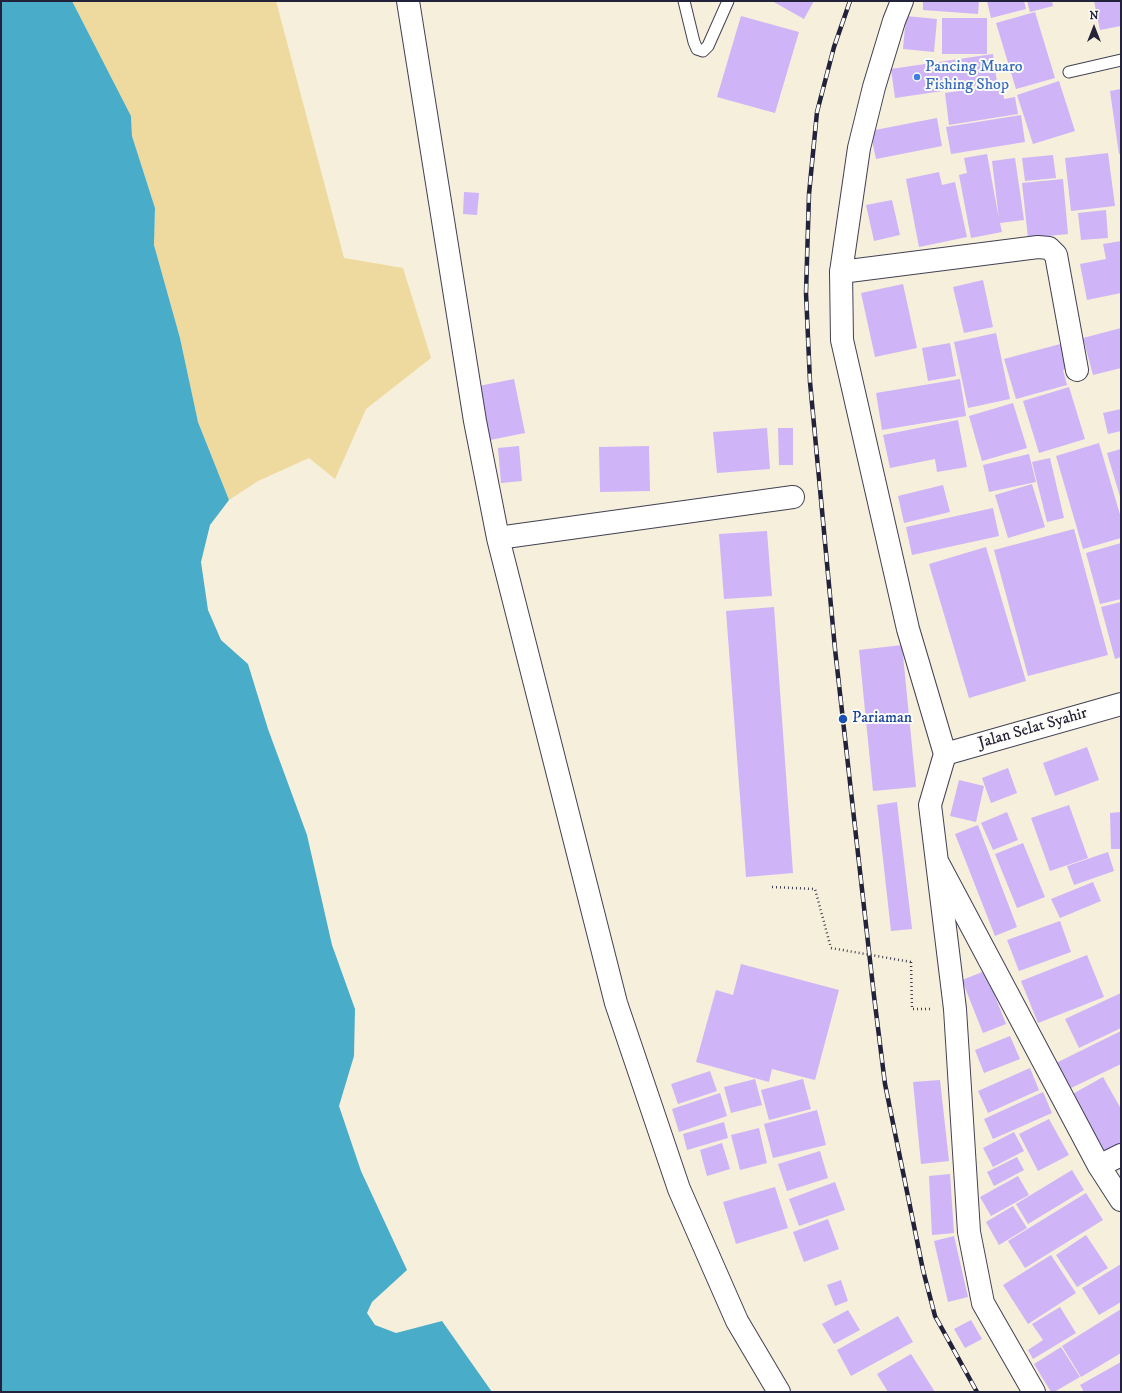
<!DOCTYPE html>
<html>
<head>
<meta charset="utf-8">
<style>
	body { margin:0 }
	#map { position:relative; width:1122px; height:1393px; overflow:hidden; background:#f5efdc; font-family:"IM FELL DW Pica",serif }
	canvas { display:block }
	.frame { position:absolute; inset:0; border:2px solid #22223b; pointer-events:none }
	.north { position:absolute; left:1074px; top:8px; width:40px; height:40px; -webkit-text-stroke:3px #fdfcf7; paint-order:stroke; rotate:0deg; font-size:11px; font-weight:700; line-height:16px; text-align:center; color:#22223b }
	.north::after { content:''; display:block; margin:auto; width:14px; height:18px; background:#22223b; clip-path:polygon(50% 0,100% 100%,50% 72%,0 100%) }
</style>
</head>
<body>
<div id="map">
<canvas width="1122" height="1393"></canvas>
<div class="frame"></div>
<div class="north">N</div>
</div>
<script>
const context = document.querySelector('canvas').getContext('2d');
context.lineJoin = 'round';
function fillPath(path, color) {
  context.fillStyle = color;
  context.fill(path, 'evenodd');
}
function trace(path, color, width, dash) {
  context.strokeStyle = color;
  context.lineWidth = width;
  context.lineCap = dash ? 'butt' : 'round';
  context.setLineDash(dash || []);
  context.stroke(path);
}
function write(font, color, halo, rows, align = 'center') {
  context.font = font + ' "IM FELL DW Pica",serif';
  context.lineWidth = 4;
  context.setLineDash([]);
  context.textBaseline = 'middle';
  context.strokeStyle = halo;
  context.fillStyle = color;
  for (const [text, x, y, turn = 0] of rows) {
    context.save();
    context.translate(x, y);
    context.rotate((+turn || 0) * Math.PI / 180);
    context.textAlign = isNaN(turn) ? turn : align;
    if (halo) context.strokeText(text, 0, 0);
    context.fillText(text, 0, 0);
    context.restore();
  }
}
const sand = new Path2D(`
	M72,1H276L344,258L403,268L431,358L366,409L335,479L309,458L258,481L229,500L198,422L180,338L154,245L155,208L132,136L131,116Z`);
const water = new Path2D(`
	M1,1H72L131,116L132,136L155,208L154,245L180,338L198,422L229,500L210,525L201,562L208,610L221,640L248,664L268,729L307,835L332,945L355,1009L354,1056L339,1106L361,1171L407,1270L372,1302L367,1313L375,1325L396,1333L442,1321L492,1392H1Z`);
const building = new Path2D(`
	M772,1H814L804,19Z
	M923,1H979L978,14L923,10Z
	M987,1H1024L1026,9L991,18Z
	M1027,1H1052L1053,6L1030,12Z
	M1094,1H1121V26L1100,30Z
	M1035,12L1055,78L1016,89L996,23Z
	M741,16L799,32L775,113L717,97Z
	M906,16L937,19L934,52L903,49Z
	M942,18H987V54H942Z
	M993,54L997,83L895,98L891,69Z
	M1059,81L1075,131L1033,144L1017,95Z
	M1002,85L1004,99L1015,97L1018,114L949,125L945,93Z
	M1121,89V154H1119L1110,91Z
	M1021,115L1025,142L951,154L946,127Z
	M937,118L942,146L876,159L870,131Z
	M1108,153L1115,206L1071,211L1065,158Z
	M987,154L999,219L992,161L1015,158L1024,220L1000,223L1002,232L971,238L959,175L967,173L964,158Z
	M1053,155L1056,178L1025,181L1022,158Z
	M939,172L942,185L955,182L967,237L919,247L906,179Z
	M1063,179L1068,234L1028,238L1022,183Z
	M464,192L479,193L477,215L463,214Z
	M892,200L900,235L874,241L866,205Z
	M1106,210L1108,238L1081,240L1078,213Z
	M1121,241V293L1087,300L1080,264L1106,259L1103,244Z
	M983,280L993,327L964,333L953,287Z
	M903,284L917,348L875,357L861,293Z
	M1121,328V368L1093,375L1083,338Z
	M996,333L1010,399L968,408L954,342Z
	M950,343L956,376L928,381L922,348Z
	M1064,343L1071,368L1063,370L1067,385L1016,399L1004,359Z
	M514,379L525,433L490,440L479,386Z
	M960,379L966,416L882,430L876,393Z
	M1069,387L1085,439L1039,453L1023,401Z
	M1013,403L1027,448L982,461L969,416Z
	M1121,409V431L1108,434L1103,413Z
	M958,420L967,467L937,472L935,459L890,468L883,435Z
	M767,428L770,469L717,473L713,432Z
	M778,428H793V465H779Z
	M1099,443L1121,518V538L1083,549L1056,456Z
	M519,446L522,481L501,483L498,448Z
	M649,446L650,491L600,492L599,447Z
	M1121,449V500L1107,453Z
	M1029,454L1036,482L989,492L983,465Z
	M1050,458L1064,518L1047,522L1032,462Z
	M1032,484L1045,527L1008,538L995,495Z
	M943,485L950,512L904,523L898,496Z
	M993,508L999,536L912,555L906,527Z
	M1074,529L1108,655L1028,676L994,550Z
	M767,531L772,596L724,599L719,534Z
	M1121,543V599L1100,604L1086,553Z
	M986,547L1026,681L969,698L929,564Z
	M1121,602V657L1115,659L1101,607Z
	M774,607L793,873L746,877L726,611Z
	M902,645L916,787L873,791L859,650Z
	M1087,747L1099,780L1055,796L1043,763Z
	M1008,768L1017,793L991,803L982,778Z
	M959,780L984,786L976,822L950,816Z
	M897,802L912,929L891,931L877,805Z
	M1069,805L1088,858L1050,871L1031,818Z
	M1007,812L1018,840L993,850L981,823Z
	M1121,812V849H1111L1110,813Z
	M978,825L1017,927L995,936L955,834Z
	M1023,843L1045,897L1017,908L995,854Z
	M1108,852L1114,871L1074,885L1067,866Z
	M1093,882L1101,901L1060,918L1051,899Z
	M1060,921L1071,952L1019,971L1007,940Z
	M1087,955L1104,997L1038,1023L1021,981Z
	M741,964L839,990L815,1080L772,1069L769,1082L696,1062L716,990L733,995Z
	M985,971L1006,1024L983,1033L962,980Z
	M1121,993V1028L1079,1048L1065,1019Z
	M1121,1031V1064L1069,1089L1056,1063Z
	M1010,1036L1020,1059L984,1073L975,1050Z
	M1030,1068L1039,1090L988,1113L978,1091Z
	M710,1071L717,1091L678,1104L671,1084Z
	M1103,1077L1121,1109V1147L1102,1157L1069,1096Z
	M755,1079L762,1105L731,1113L724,1087Z
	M803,1079L811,1109L769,1120L761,1090Z
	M940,1080L949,1161L921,1164L913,1082Z
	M1043,1092L1052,1113L993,1139L984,1119Z
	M720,1093L727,1116L679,1132L672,1109Z
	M817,1110L826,1145L773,1158L764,1124Z
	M1049,1119L1069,1155L1038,1171L1019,1134Z
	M724,1122L728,1138L687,1150L683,1134Z
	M759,1128L767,1163L740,1170L731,1135Z
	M1014,1132L1024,1151L993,1167L983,1148Z
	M722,1143L730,1169L707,1176L700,1150Z
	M820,1151L828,1178L787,1191L778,1164Z
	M1017,1157L1024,1170L994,1186L987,1172Z
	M1072,1170L1084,1190L1028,1224L1016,1204Z
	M950,1174L954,1233L932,1235L929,1176Z
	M1018,1176L1029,1195L991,1216L980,1197Z
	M835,1182L845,1210L799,1226L789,1199Z
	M775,1187L788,1228L736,1244L723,1202Z
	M1086,1193L1103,1220L1025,1268L1008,1241Z
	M1013,1206L1027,1228L999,1245L986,1222Z
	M828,1219L839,1249L804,1262L793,1232Z
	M1086,1235L1108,1268L1077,1287L1056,1255Z
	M954,1236L968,1297L948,1302L934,1241Z
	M1051,1255L1076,1293L1028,1324L1003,1285Z
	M1121,1264V1302L1099,1315L1082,1288Z
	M841,1280L848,1301L835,1306L827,1285Z
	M1060,1307L1076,1333L1033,1359L1028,1350L1043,1340L1032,1324Z
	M1121,1309V1353L1081,1377L1062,1346Z
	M848,1310L860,1330L834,1344L822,1324Z
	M898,1316L913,1342L851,1376L837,1350Z
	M971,1320L982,1339L965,1348L954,1329Z
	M1061,1347L1080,1377L1054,1392H1051L1034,1364Z
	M911,1354L935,1392H888L877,1374Z
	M1121,1362V1392H1084L1080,1385Z`);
const path = new Path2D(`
	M772,887L815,889L831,948
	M911,962L912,1009H932`);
const lane = new Path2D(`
	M684,1L694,42L697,49L703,51L708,46L728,1
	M1069,72L1121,60`);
const street = new Path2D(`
	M408,1L475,421L498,538L616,1003L679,1189L737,1321L779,1392
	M841,272L1038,247L1049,248L1056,255L1077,370
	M498,538L793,497
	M945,754L1121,704
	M939,865L1099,1166L1121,1200
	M1099,1166L1121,1155`);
const secondary = new Path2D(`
	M902,1L894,21L874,87L859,148L841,272L842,340L908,629L945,754L930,805L955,1009L969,1232L983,1303L1034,1392`);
const rail = new Path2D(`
	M850,1L834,47L817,112L809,194L806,293L810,382L835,649L874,996L885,1084L923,1270L935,1316L977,1392`);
const pathBridge = new Path2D(`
	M831,948L911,962`);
const markers = [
	[917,77,4,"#3f7fe0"],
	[843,719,5,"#1a4fb4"]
];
const shopNames = [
	["Pancing Muaro",925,68],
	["Fishing Shop",925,86]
];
const transitNames = [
	["Pariaman",852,719]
];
const streetNames = [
	["Jalan Selat Syahir",1033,729,-16]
];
fillPath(sand, '#eeda9e');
fillPath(water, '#49acc9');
fillPath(building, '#cfb4f7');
trace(lane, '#424153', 13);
trace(street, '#424153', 24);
trace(secondary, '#424153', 24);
trace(path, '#424153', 2.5, [1, 3]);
trace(lane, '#fff', 11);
trace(street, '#fff', 22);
trace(secondary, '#fff', 22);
trace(rail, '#22223b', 4.5);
trace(rail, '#fdfcf7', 3, [9]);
trace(pathBridge, '#424153', 2.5, [1, 3]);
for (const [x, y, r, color] of markers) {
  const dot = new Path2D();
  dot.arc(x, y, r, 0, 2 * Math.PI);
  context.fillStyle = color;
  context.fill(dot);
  trace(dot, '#fdfcf7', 1.5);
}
write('16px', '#366cbe', '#fdfcf7', shopNames, 'left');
write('16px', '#164399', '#fdfcf7', transitNames, 'left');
write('16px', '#22223b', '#fdfcf7', streetNames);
</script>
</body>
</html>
